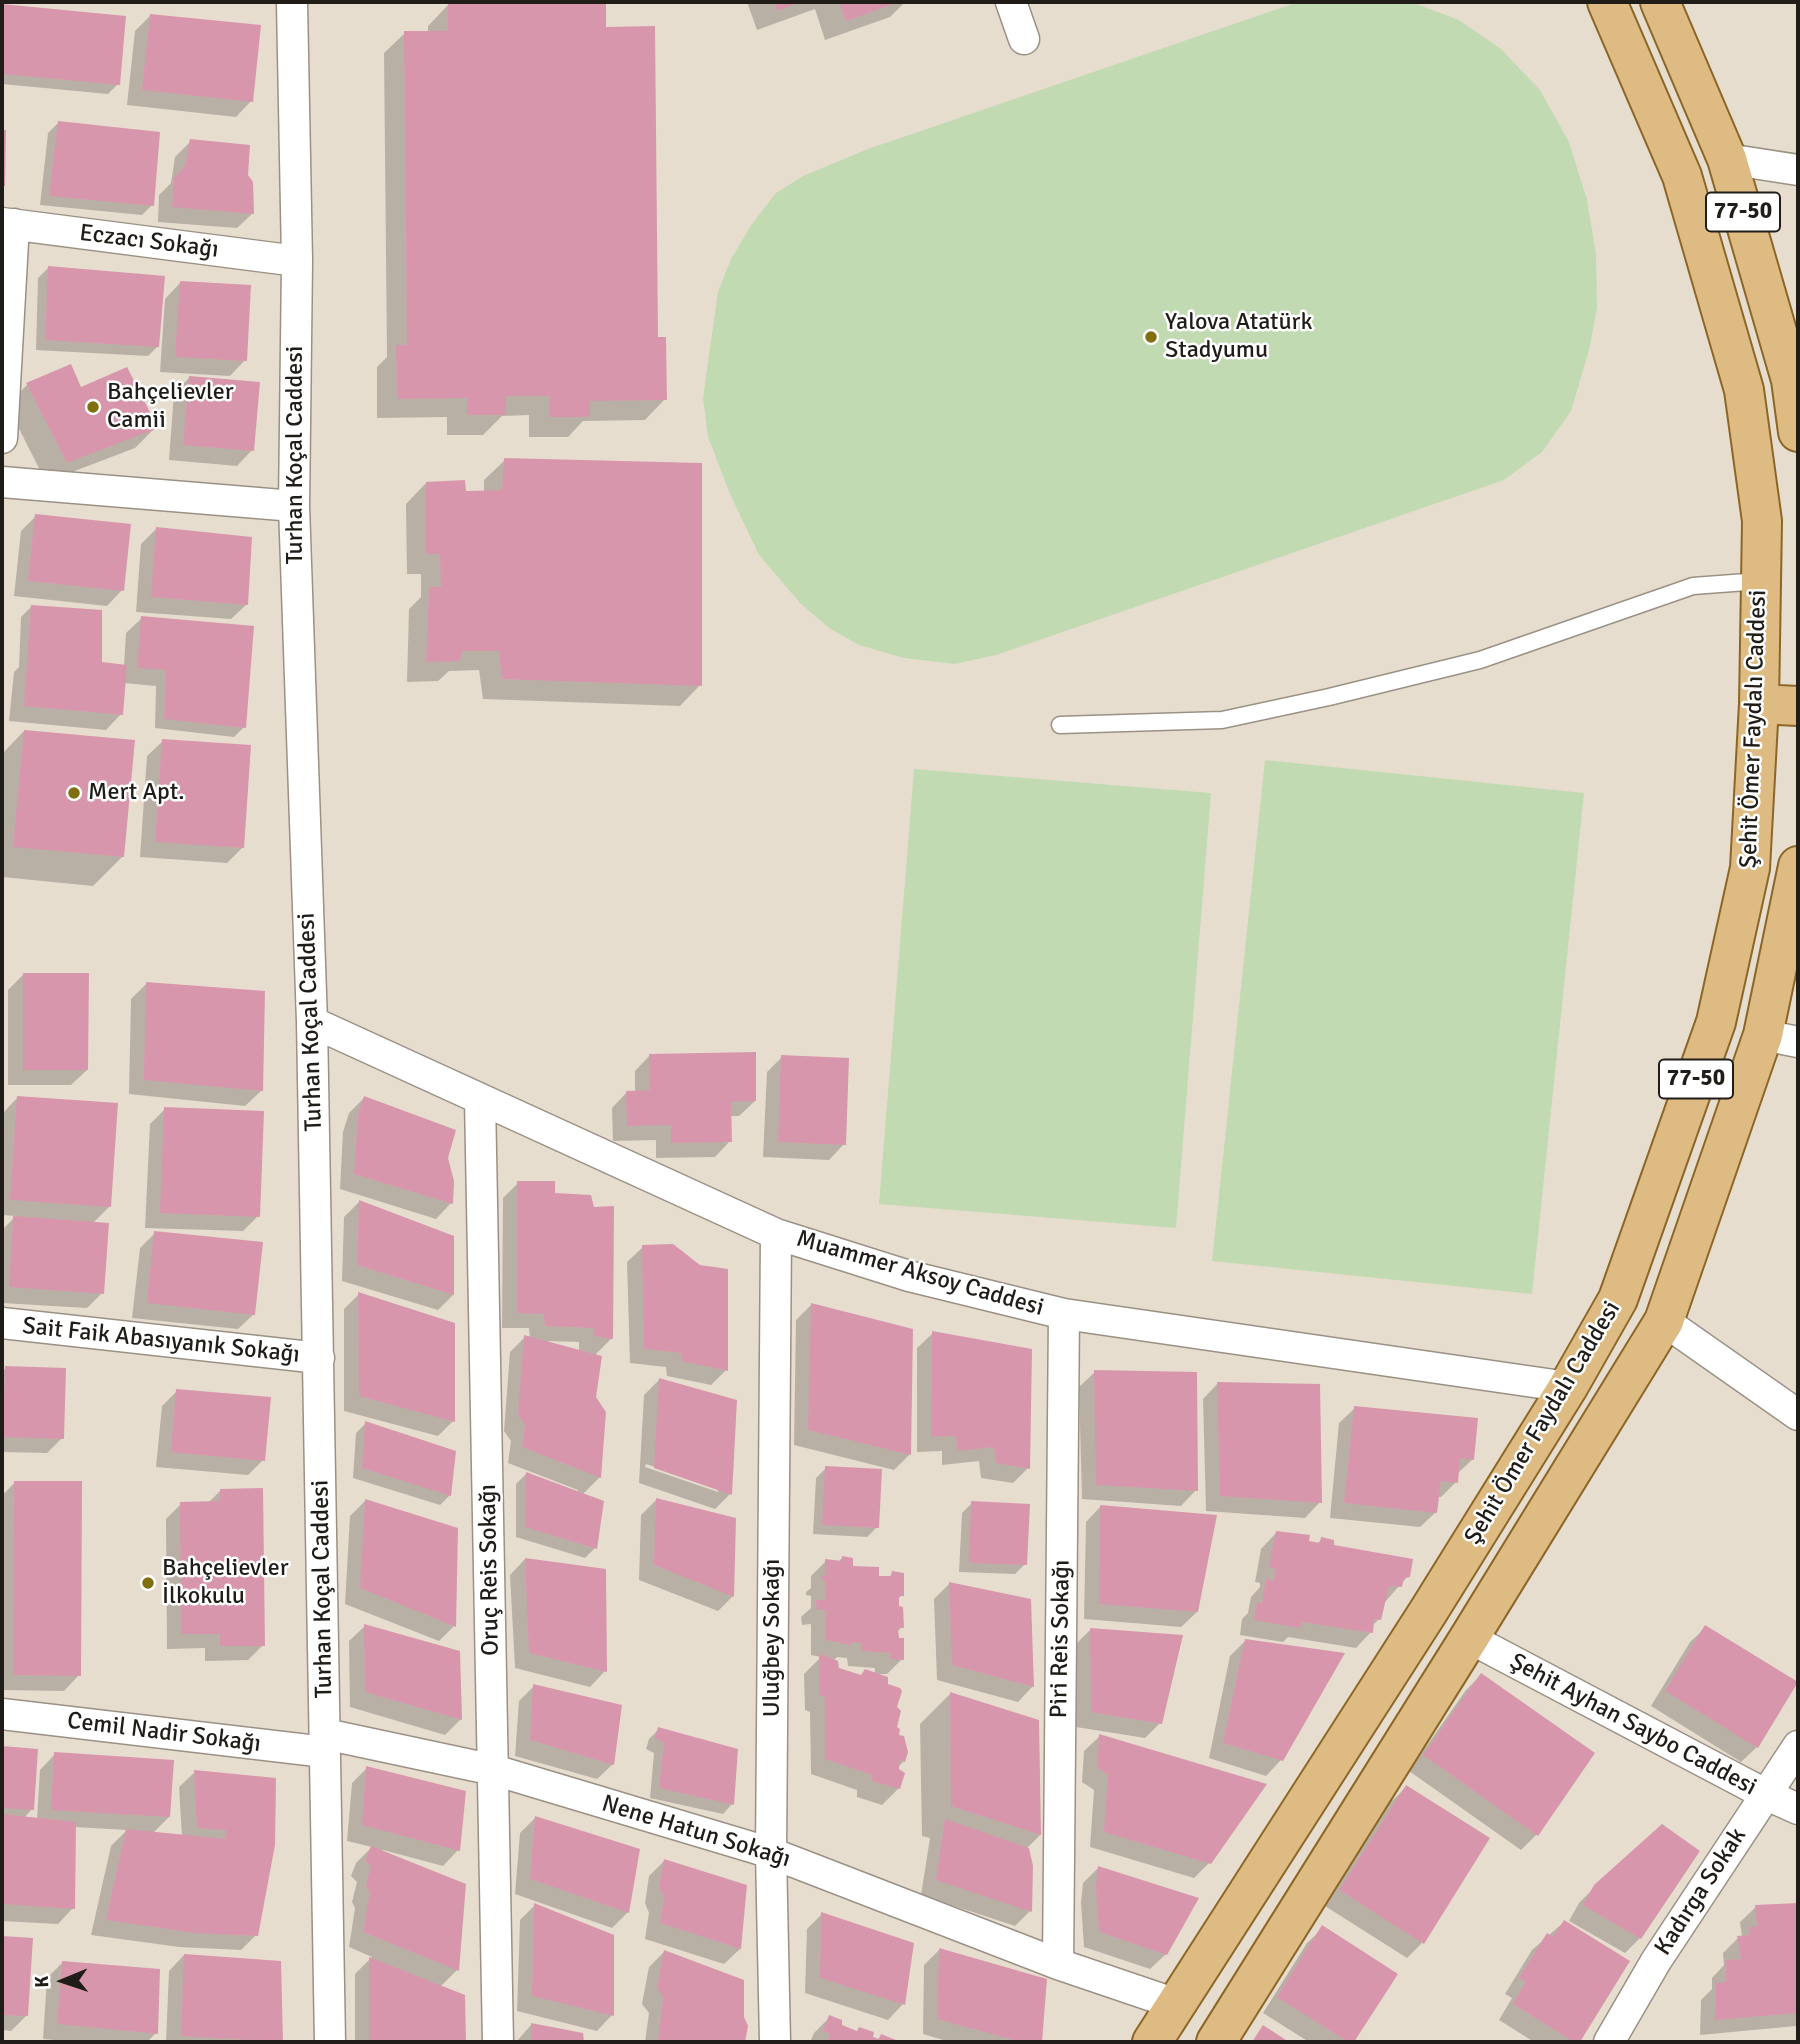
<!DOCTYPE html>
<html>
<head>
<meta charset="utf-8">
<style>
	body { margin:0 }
	#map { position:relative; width:1800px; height:2044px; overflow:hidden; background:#e7ddcf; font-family:Signika,sans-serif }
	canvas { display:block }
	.frame { position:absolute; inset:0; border:4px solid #201d18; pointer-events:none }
	.north { position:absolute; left:28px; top:1946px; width:70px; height:70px; -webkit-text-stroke:5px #fff; paint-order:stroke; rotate:268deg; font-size:19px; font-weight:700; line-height:28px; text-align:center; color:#201d18 }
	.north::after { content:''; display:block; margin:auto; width:24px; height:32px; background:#201d18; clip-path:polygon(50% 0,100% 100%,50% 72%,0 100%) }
</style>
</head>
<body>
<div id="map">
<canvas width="1800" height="2044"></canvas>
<div class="frame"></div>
<div class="north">K</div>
</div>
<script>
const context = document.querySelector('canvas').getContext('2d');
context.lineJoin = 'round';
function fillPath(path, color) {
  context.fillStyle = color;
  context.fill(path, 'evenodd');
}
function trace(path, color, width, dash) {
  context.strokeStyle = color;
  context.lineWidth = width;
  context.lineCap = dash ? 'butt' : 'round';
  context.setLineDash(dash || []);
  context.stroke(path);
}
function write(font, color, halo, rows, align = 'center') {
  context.font = font + ' Signika,sans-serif';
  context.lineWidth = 5;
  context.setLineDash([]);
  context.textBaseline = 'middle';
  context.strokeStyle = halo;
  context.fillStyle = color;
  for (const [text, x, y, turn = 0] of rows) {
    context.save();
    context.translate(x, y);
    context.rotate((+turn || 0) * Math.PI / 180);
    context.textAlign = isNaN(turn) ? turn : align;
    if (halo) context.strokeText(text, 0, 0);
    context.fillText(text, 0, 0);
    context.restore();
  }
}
const green = new Path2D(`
	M1298,2H1411L1459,20L1501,49L1540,90L1569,142L1587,200L1596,254L1597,308L1589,350L1571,411L1542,452L1504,480L996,655L955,664L904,658L859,645L829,628L800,603L759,555L730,494L708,437L703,398L718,292L731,259L752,224L776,193L803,176L868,149Z
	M1265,760L1584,793L1532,1294L1212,1261Z
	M914,769L1211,793L1176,1228L879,1204Z`);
const shadow = new Path2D(`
	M747,2H905L890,17L825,40L815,9L757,30Z
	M2,5L124,18L118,84L108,94L2,84Z
	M448,5L605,29L665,399L645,420L583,421L568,437H529V415L502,416L483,435H447V417L377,418V367L387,357L384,53L405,33H428V26Z
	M151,15L251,101L236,117L127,105L135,31Z
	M58,123L152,205L142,215L40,205L48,133Z
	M191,141L246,175L253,213L237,228L158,222L159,195L171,183L175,157Z
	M48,268L158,346L148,356L36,350L38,278Z
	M180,283L245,360L230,376L160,372L165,299Z
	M189,378L252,450L237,466L169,460L174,393Z
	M27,385L80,389L156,427L135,448L46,482L7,405Z
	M505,460L700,685L680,706L483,699L479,670L449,671L438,681L407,682L409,609L421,597V574H407L406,504L426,483L465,493L484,492V480Z
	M36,516L122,590L107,606L14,596L21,531Z
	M156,529L247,604L231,619L136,612L141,544Z
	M31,607L100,664L124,666L126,633L142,618L244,727L234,737L155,728L156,686L124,683L121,714L106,730L9,721L14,672L19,667L21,617Z
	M24,731L123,856L93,886L2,877V754Z
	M163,741L242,848L227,863L140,857L147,756Z
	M24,974L87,1070L71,1085H8V990Z
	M146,984L261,1091L245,1106L129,1094L131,999Z
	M650,1055L755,1101L739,1116H730V1141L715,1157L656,1158V1140L613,1141L612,1108L627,1092H635V1071Z
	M782,1057L844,1144L829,1160L763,1157L767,1072Z
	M18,1097L110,1206L93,1223L102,1293L87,1308L2,1303V1230L16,1216L2,1215L3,1113Z
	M364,1098L452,1181L451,1203L436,1219L340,1189L343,1132L349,1113Z
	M165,1109L258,1216L243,1231L145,1228L150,1124Z
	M518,1183L554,1195L612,1338L594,1356L600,1477L582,1495L595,1548L585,1558L516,1537V1484L526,1474L577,1493L578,1490L508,1463L511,1441L504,1431L510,1352L525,1337L530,1339L529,1328H502L503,1198ZM546,1341L579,1342V1352Z
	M359,1202L453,1295L438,1310L342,1281L344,1217Z
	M155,1233L254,1314L238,1329L132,1318L140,1248Z
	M643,1247L726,1370L711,1385L667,1376L666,1367L630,1363L627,1262Z
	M359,1294L453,1421L438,1436L344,1411V1309Z
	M811,1305L911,1330L909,1455L894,1470L794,1445L796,1320Z
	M933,1333L1028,1468L1013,1483L981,1478L979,1461L942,1465V1451L917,1452V1348Z
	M6,1368L62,1438L47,1453L2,1452V1372Z
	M1095,1372L1196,1490L1181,1506L1082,1499L1079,1387Z
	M659,1380L730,1494L715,1509L639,1483L644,1395ZM646,1464L718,1488V1492L645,1467Z
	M1218,1383L1320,1502L1305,1518L1206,1511L1203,1399Z
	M177,1391L263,1460L248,1475L156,1467L162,1406Z
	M1355,1408L1473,1459L1457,1474L1456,1482L1441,1497H1437L1436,1512L1420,1527L1330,1518L1339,1423Z
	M366,1423L450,1495L440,1505L353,1478L356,1433Z
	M826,1468L877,1527L867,1537L813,1534L816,1478Z
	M15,1482L79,1675L64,1691L2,1690V1496Z
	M221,1490L263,1645L248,1660L205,1661V1648L167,1649L166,1519L181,1504L208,1503Z
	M656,1500L733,1596L718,1611L639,1580L641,1515Z
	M365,1501L454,1626L439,1641L345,1604L350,1516Z
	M972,1503L1025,1564L1015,1574L959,1572L962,1513Z
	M1101,1506L1197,1612L1181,1627L1084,1619L1086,1522Z
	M1276,1533L1317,1544L1322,1539L1332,1547L1408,1576L1385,1602L1379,1619L1372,1626L1371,1632L1356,1648L1288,1637L1283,1642L1240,1635L1242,1619L1248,1613L1251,1597L1260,1587V1583L1255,1582L1261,1549Z
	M842,1558L851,1568L877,1577L888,1578L893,1573L902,1595L897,1600L902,1627L897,1632L902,1659L887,1674H875V1668L848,1666L847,1658L837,1657L833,1661L837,1669L895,1707V1728L904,1761L898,1767L899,1788L882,1805L857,1797V1790L811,1774L810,1712L805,1710L804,1674L821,1657L811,1655V1624L802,1625L801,1617L811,1608V1596L806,1595V1592L811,1588V1576L826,1561L838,1562Z
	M525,1559L605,1671L590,1687L515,1668L510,1575Z
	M949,1584L1033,1686L1018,1702L937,1680L934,1599Z
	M365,1626L461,1719L445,1735L350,1707L349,1641Z
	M1706,1627L1757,1747L1741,1762L1651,1706L1690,1642Z
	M1090,1630L1160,1723L1145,1738L1076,1727L1075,1645Z
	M1245,1641L1281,1760L1266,1776L1209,1758L1230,1656Z
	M1481,1675L1536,1835L1521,1850L1409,1771L1466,1690Z
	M534,1686L613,1764L597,1779L515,1756L519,1701Z
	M950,1694L1037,1721L1040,1835L1026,1849L1030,1911L1015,1926L921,1895L930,1838L922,1836L920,1724Z
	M659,1729L732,1804L723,1814L650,1798L654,1753L646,1749L649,1739Z
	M1100,1736L1210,1862L1194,1878L1090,1847L1094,1790L1082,1782L1084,1751Z
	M2,1748L36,1750L32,1809L24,1818L37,1819L40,1770L55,1754L169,1817L152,1834L182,1837L179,1787L195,1772L274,1780L256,1935L241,1950L179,1947L91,1935L111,1846L127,1830L74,1827L73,1908L58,1924L2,1921Z
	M367,1768L458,1850L443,1866L383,1850L382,1852L457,1970L440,1987L464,1996V2042H355V1974L372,1957L349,1947L355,1908L352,1902L357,1882L351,1876L356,1863L372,1847L347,1841L352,1783Z
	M1406,1787L1422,1943L1407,1958L1325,1906L1391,1802Z
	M535,1818L638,1850L627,1913L612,1928L515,1894L520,1833Z
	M664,1861L740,1949L724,1964L645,1939L649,1913L645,1903L649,1876Z
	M1098,1868L1166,1954L1150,1969L1084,1947L1081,1903L1083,1883Z
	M1595,1887L1640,1938L1625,1953L1569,1921L1579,1903Z
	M535,1905L612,2015L597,2031L517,2011L520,1920Z
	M1798,1905V2024L1796,2026L1700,2035L1701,2000L1712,1989V1978L1724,1965L1723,1953L1738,1938L1742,1937L1740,1922L1756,1907Z
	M822,1914L903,2004L888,2020L805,1993L807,1929Z
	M1564,1922L1627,1961L1578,2042H1534L1499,2020L1512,1998L1505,1994L1532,1950Z
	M1323,1928L1396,1975L1352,2042H1309L1263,2013L1307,1943Z
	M2,1938L32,1940L26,2016L11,2031L2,2030Z
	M939,1950L1045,1981L1040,2042H950L923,2034L924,1965Z
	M664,1952L742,2017L746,2026L742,2042H645L649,2013L642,2004L649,1967Z
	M184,1955L279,1962L281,2042H166L169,1971Z
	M62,1963L156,2033L147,2042H78L43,2039L47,1978Z
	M830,2017L840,2026L877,2040L881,2036L896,2042H810L814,2033Z
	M531,2025L582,2034L583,2042H516Z`);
const building = new Path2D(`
	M606,2V27L655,26L658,337H666L667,400L590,401V417H549V396H506V415H467V398L397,399L396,345H407L404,31H448V4Z
	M774,2H801L777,11Z
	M839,2H899L846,21Z
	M2,4L126,16L120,85L2,74Z
	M150,14L261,25L253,102L142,90Z
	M58,121L160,132L154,206L49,196Z
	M2,130H6L5,186H2Z
	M190,139L250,145L248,175L253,182L254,214L172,207L174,178L185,166Z
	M48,266L165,276L159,347L45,340Z
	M180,281L251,285L247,361L175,357Z
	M71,364L81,387L127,367L158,428L67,463L26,383Z
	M189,376L260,382L254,451L183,445Z
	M504,458L702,463V686L502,679L499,651H462L460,661L426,662L429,587H441L440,554H426V482L465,480L466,491L502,490Z
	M35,514L131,524L124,591L28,581Z
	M156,527L252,537L248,605L151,597Z
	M31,605L102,610V662L127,665L123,715L24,706Z
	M141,616L254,626L246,728L164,719L166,670L137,668Z
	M24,730L135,740L124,857L13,847Z
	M162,739L251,745L244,848L155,842Z
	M23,973H89L88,1070H23Z
	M146,982L265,991L263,1091L144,1080Z
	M756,1052V1101L731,1102L732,1142L671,1143V1125L627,1126L626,1091L650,1090L649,1054Z
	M781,1055L849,1058L846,1145L778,1142Z
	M17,1096L118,1103L111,1207L10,1200Z
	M364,1096L456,1130L448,1158L454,1181L453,1204L354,1174L358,1115Z
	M164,1107L264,1111L260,1217L160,1213Z
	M517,1181H555V1193L591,1195L594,1207L614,1206L613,1339L593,1336L594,1328L545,1326L544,1314L517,1313Z
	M359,1200L454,1236V1295L357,1265Z
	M13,1216L109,1223L104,1294L9,1287Z
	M154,1231L263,1242L255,1315L147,1303Z
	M673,1244L700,1265L728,1269V1371L682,1361L681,1353L644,1349L642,1245Z
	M358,1292L455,1323V1422L359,1396Z
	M811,1303L913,1329L911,1455L808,1430Z
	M932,1331L1032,1349L1030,1469L996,1463L994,1447L957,1451L956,1436L931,1437Z
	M524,1335L602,1356L596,1397L606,1412L601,1478L522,1447L525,1425L518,1415Z
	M5,1366L66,1368L64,1439L3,1437Z
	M1094,1370L1197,1372L1198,1491L1096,1485Z
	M659,1378L737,1400L732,1495L654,1468Z
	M1217,1382L1320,1384L1322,1503L1220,1496Z
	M176,1389L271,1397L265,1461L171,1452Z
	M1354,1406L1478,1418L1474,1460L1460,1458L1458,1483L1441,1481L1437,1513L1344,1503Z
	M365,1421L456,1451L451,1496L362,1468Z
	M825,1466L882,1469L879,1528L822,1525Z
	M526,1472L604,1501L597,1549L525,1527Z
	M14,1481H82L81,1676L13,1675Z
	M263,1488L265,1646H220V1634H181L180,1502L220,1501V1489Z
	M656,1498L736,1518L734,1597L654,1565Z
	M365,1499L458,1528L456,1627L360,1588Z
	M971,1501L1030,1504L1027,1565L969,1563Z
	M1100,1505L1217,1515L1198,1612L1099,1604Z
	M1276,1531L1310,1535L1309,1541L1320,1543L1321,1537L1334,1540V1545L1413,1559L1410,1577L1404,1578L1402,1587L1389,1586L1381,1620L1374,1619L1373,1633L1302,1622L1300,1628L1254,1620L1257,1602L1262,1603L1266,1579L1274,1581L1275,1568H1269Z
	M842,1556L853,1558V1566L879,1567V1576H891L892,1571L904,1573V1596H899V1606L903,1607L904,1628H898L899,1638H904V1660L890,1659V1653L862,1651V1643L851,1642V1645L826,1640V1610H817L816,1600H826L825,1581L821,1580V1575L825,1576V1559L842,1561Z
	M525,1558L606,1569L607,1672L529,1653Z
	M949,1582L1031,1599L1034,1687L952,1665Z
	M364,1624L460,1651L462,1720L365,1692Z
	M1705,1625L1798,1682L1758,1748L1665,1691Z
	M1090,1628L1183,1635L1162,1724L1091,1712Z
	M1245,1639L1345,1653L1283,1761L1223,1743Z
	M821,1654L838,1661L839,1668L861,1675L865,1669L888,1677V1684L900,1688L902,1691L897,1707L901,1711L897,1727L900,1729L899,1735L904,1736L908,1752L905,1762L900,1759L899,1769L905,1773L900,1789L872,1781V1775L825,1759V1697L819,1695V1656Z
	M1481,1673L1595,1753L1538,1836L1423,1755Z
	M533,1684L622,1705L614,1765L530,1740Z
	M950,1692L1039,1720L1041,1835L951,1806Z
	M658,1727L738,1749L734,1805L659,1788L664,1743L655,1738Z
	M1099,1734L1267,1784L1211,1864L1104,1832L1108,1775L1097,1767Z
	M2,1746L38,1749L34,1810L2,1808Z
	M54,1752L174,1760L170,1817L51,1810Z
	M366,1766L466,1791L460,1851L362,1825Z
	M194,1770L276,1778L275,1845L258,1936L195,1933L106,1920L126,1829L226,1839V1830L197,1828Z
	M1406,1785L1490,1838L1424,1944L1339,1890Z
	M2,1814L76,1822L75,1909L2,1904Z
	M535,1816L640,1849L629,1913L530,1879Z
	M945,1819L1029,1848L1033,1866L1032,1912L936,1880Z
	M1662,1824L1700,1851L1641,1939L1583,1905L1594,1885Z
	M371,1846L466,1884L459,1971L363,1932L370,1892L366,1886L371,1866L365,1861Z
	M664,1859L747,1885L741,1949L660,1923L664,1897L659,1887Z
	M1098,1866L1199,1898L1167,1955L1099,1932L1096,1887Z
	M534,1903L614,1935V2016L532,1996Z
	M1798,1903V2013L1715,2020L1716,1983L1726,1982V1960L1741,1959L1737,1936L1750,1935L1749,1927L1757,1926L1755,1905Z
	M821,1912L914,1943L905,2005L820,1978Z
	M1564,1920L1630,1961L1580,2042H1574L1513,2004L1526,1982L1519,1978L1547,1933L1553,1937Z
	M1322,1925L1398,1974L1354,2042H1348L1277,1997Z
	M2,1936L33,1938L28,2016L2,2015Z
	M939,1948L1047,1979L1042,2042H1021L937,2019Z
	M664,1950L744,1980V2017L748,2026L745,2042H664L658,2040L663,1997L657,1988Z
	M184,1954L281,1961L283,2042L181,2036Z
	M369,1957L465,1995L466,2042H369Z
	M62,1961L160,1969L158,2034L57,2024Z
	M829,2015L842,2020V2025L857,2031L859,2027L874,2032L873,2037L879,2039L881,2034L901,2042H827L830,2034L823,2031Z
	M531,2023L583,2033L584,2042H531Z
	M1263,2025L1289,2042H1252Z`);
const lane = new Path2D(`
	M1060,725L1222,720L1329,697L1480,660L1693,586L1760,581`);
const street = new Path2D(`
	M292,2L297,261L294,506L312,1022L330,2042
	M1011,2L1024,39
	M1727,159L1798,170
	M2,223L297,261
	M2,438L14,224
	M2,482L294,506
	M312,1022L776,1234L909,1276L1064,1314L1568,1387
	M1763,1035L1798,1042
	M480,1099L498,2042
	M1664,1321L1798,1415
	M2,1323L319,1358
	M1469,1638L1765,1794L1798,1809
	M2,1714L325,1752
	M325,1734L494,1770L771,1853L1058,1964L1176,2004
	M1058,1964L1064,1314
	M775,2042L771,1853L776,1234
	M1609,2042L1656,1961L1798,1746`);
const primary = new Path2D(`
	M1660,2L1727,159L1791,380L1798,432
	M1759,704L1798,706
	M1152,2042L1428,1612L1568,1387L1618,1299L1716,1022L1750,868L1759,704L1762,521L1744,390L1682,176L1607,2
	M1216,2042L1469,1638L1664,1321L1763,1035L1798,866`);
const markers = [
	[1151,337,7,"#806f0e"],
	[93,407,7,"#806f0e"],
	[74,793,7,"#806f0e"],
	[148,1583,7,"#806f0e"]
];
const shields = [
	[1743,212,74],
	[1696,1079,74]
];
const shieldNames = [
	["77-50",1743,212],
	["77-50",1696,1079]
];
const streetNames = [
	["Eczacı Sokağı",149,242,7],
	["Turhan Koçal Caddesi",296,455,-90],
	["Şehit Ömer Faydalı Caddesi",1754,729,-88],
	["Turhan Koçal Caddesi",311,1022,-92],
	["Muammer Aksoy Caddesi",920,1274,16],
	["Sait Faik Abasıyanık Sokağı",161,1341,6],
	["Şehit Ömer Faydalı Caddesi",1543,1423,-59],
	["Oruç Reis Sokağı",490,1570,-91],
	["Turhan Koçal Caddesi",323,1589,-91],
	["Uluğbey Sokağı",773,1638,-90],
	["Piri Reis Sokağı",1061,1639,-89],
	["Şehit Ayhan Saybo Caddesi",1633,1725,28],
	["Cemil Nadir Sokağı",164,1733,7],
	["Nene Hatun Sokağı",696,1832,17],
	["Kadırga Sokak",1701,1892,-57]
];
const poiNames = [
	["Yalova Atatürk",1165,323],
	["Stadyumu",1165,351],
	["Bahçelievler",107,393],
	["Camii",107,421],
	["Mert Apt.",88,793],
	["Bahçelievler",162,1569],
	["İlkokulu",162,1597]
];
fillPath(green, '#c2dab1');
fillPath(shadow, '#0003');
fillPath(building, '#d896ac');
trace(lane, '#9a9184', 19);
trace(street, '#9a9184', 33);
trace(primary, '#8c6626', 42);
trace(lane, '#fff', 16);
trace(street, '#fff', 30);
trace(primary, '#ddbb82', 38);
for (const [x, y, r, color] of markers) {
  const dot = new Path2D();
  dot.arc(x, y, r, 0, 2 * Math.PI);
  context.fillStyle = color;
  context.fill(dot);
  trace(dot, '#fff', 2.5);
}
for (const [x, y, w] of shields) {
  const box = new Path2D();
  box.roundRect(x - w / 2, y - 19.5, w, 39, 5);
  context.fillStyle = '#fff';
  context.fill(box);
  trace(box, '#201d18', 2);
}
write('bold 23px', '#201d18', null, shieldNames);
write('24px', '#201d18', '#fff', streetNames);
write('24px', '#201d18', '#fff', poiNames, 'left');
</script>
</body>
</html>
